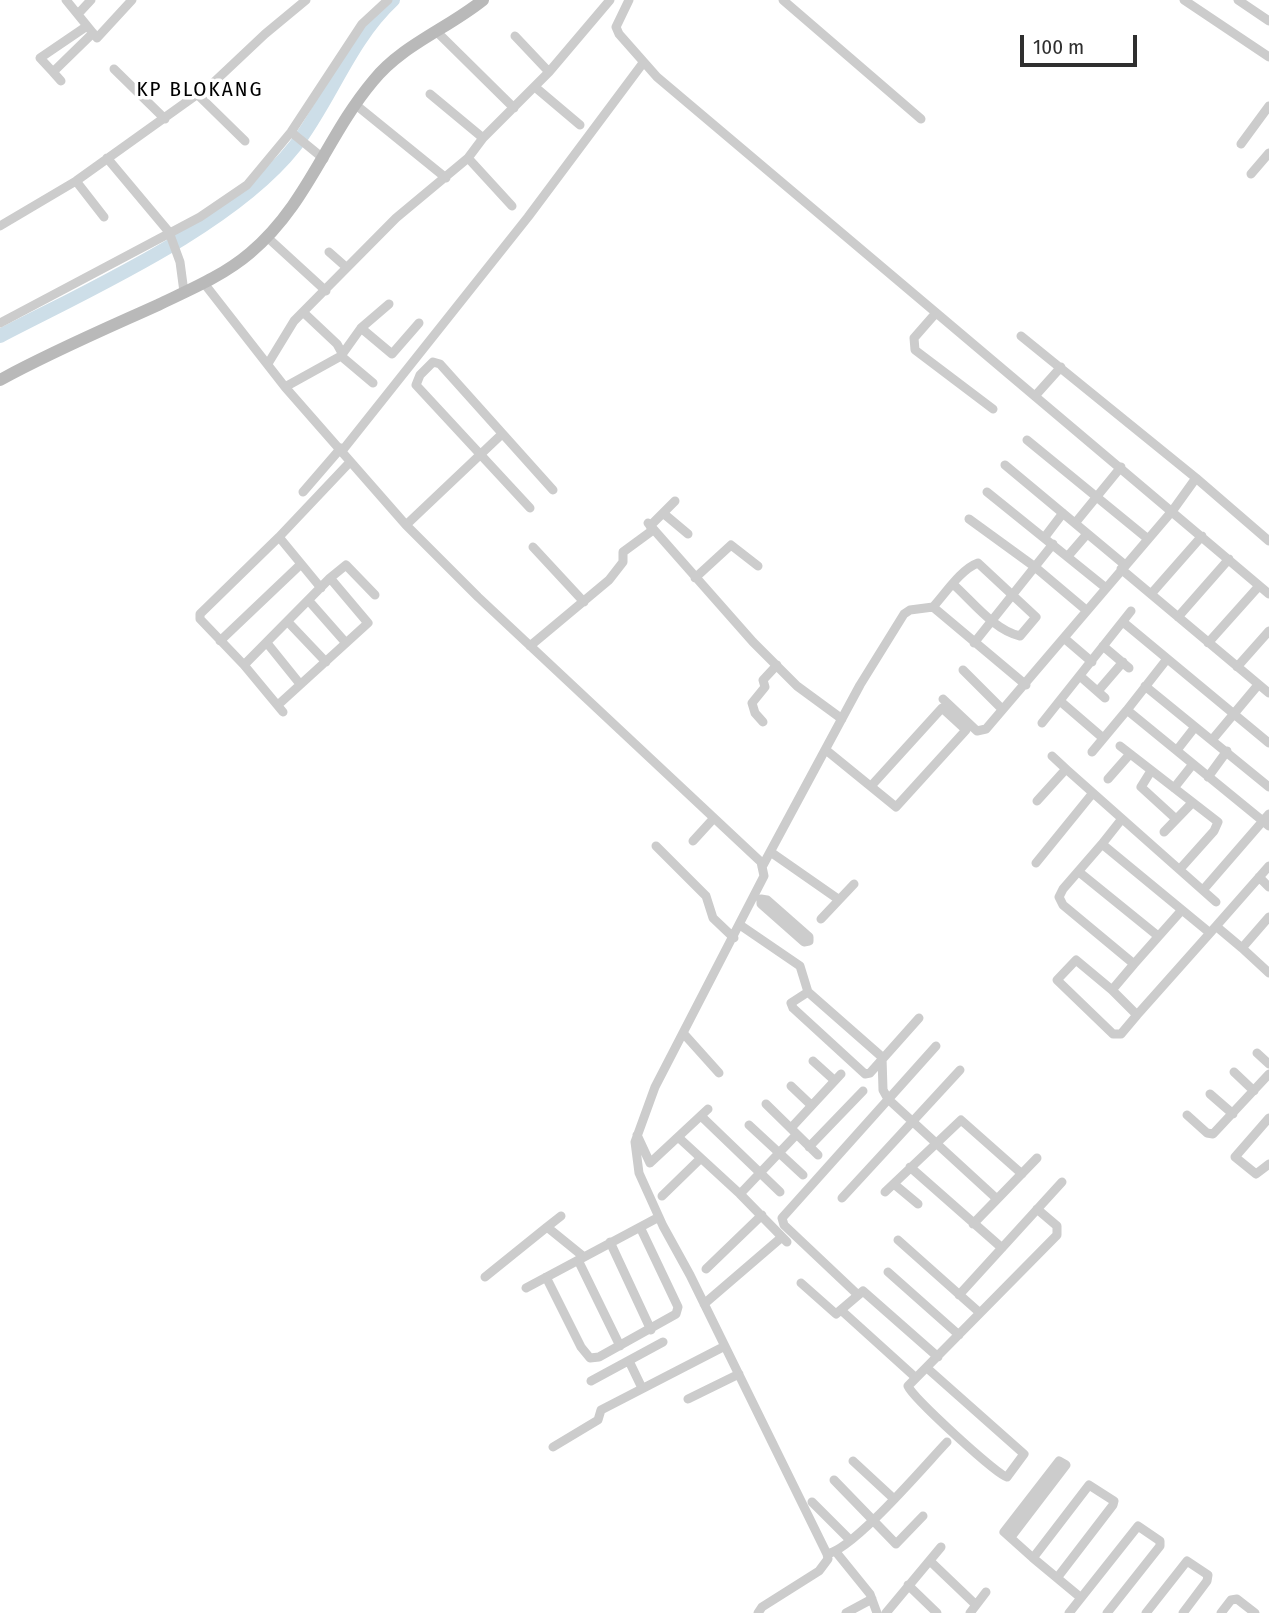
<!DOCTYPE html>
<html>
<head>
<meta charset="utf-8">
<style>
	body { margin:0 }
	#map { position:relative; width:1269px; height:1613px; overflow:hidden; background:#fff; font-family:"Fira Sans Condensed",sans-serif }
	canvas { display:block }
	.scale { position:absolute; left:1020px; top:35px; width:117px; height:32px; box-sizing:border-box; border:4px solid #2f2f2f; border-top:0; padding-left:9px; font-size:21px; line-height:24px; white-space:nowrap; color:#2f2f2f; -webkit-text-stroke:5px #fff; paint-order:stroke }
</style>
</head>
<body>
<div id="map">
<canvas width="1269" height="1613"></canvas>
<div class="scale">100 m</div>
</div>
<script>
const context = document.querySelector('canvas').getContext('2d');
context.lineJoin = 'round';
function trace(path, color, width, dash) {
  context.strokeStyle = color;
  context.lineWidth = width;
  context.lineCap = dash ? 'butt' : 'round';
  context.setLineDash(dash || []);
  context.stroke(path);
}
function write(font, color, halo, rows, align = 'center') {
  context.font = font + ' "Fira Sans Condensed",sans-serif';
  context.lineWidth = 7;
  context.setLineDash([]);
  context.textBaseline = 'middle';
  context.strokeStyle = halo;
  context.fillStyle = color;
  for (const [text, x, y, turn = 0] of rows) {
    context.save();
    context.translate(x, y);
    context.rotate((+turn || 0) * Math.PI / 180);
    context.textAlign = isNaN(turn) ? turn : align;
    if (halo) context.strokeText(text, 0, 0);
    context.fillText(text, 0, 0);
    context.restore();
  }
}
const river = new Path2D(`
	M0,336C90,289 232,226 295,146C331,99 349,41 393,0`);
const minor = new Path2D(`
	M66,0L97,38L132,0
	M629,0L616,27L619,34L657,77L1269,594
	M783,0L921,119
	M1184,0L1269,57
	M1238,0L1269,21
	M78,14L91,0
	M87,26L40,58L53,72L93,33
	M436,31L514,108
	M515,36L549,72
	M114,69L165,119
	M53,72L61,81
	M535,87L580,125
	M430,94L483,138
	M198,95L245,141
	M356,105L446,178
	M291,132L324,159
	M1241,144L1269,106
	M107,158L169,232L180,262L184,292
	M468,158L512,206
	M1251,174L1269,153
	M76,181L104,217
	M0,226L76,181L213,83L265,34L306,0
	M267,237L326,291
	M329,252L346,267
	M203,282L285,387L406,525L478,597L761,862L764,876L655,1087L635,1142L639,1173L663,1226L690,1275L827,1554L828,1559L819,1571L762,1607L758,1613
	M303,312L337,344L342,353
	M935,314L914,338L915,350L993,409
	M0,323L200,217L247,185L291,132L362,24L388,0
	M361,328L392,354L419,323
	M1021,336L1196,478L1269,541
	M341,356L373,383
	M269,362L294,321L396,218L468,158L483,138L549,72L610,0
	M285,387L341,356L361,328L389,304
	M1035,396L1061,367
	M1027,440L1148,539
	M342,451L528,217L643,63
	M1005,465L1125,565
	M303,492L341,448
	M987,492L1106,588
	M530,508L416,385L420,375L433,362L440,364L553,490
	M663,513L688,534
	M969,519L1035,567L1086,610
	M1076,522L1121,467
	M648,523L753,642L797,686L842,719
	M406,525L502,434
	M650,526L675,501
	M279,537L200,614V619L244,665L330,578L368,623L279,704
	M1044,538L1063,513
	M533,547L584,602
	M1068,556L1087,534
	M1121,569L1269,693
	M330,578L346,565L375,595
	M695,578L731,545L758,566
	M321,588L279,537L350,462
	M1151,594L1202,536
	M309,601L346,643
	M933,607L1026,685
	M1178,617L1229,559
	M288,622L326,662
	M1123,622L1269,743
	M1064,638L1092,662
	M220,641L301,564
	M267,643L300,684
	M974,643L1053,544
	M1208,643L1259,586
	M530,646L609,580L623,562V552L653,530
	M1103,646L1129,668
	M1167,659L1127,710L1269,826
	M244,665L283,712
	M1237,667L1269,631
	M963,670L1002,709
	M1080,676L1105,698
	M1145,686L1269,787
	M1098,691L1123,662
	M943,699L977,731L986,729L1173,510L1196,478
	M1060,701L1103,738
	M763,722L755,713L752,703L765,687L763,680L777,665
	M1042,723L1131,611
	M1212,740L1258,685
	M1120,746L1218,822L1214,831L1180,869
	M826,750L896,807L966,730L942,708L872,785
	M1177,750L1195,727
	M1092,752L1127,710
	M1066,769L1216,902
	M1151,771L1141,787L1176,819
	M1208,777L1227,751
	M1108,779L1130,754
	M1174,788L1193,764
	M1037,801L1066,769L1052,756
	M1121,820L1102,844L1210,933L1269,866
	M1164,832L1192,803
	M693,841L714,818
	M1102,844L1063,889L1059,897L1063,905L1134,964L1181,911
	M656,846L706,896L713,918L734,938
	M772,853L838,899
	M1036,863L1092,794
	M762,867L860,685L904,614L910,610L933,607C945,594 961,569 978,563L1036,617L1020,636C995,631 972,601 954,585
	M1079,872L1158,936
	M1259,877L1269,887
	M1203,890L1269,814
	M761,899L767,900L809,937V941L804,942L761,904Z
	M1269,917L1242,948L1269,973
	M821,919L854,884
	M740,925L800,966L808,992L882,1057L883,1090L888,1099L997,1199
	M1217,927L1242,948
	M1134,964L1112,990L1137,1015L1210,933
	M1112,990L1076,960L1057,980L1113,1034H1121L1137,1015
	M808,992L791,1003L793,1008L865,1074L870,1073L919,1018
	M684,1034L719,1073
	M1257,1053L1269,1064
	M813,1061L834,1080
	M1234,1072L1254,1091
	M791,1086L811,1105
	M1210,1094L1233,1114
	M766,1104L818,1155
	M1187,1115L1207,1133L1213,1134L1269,1074
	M701,1116L780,1192
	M1269,1118L1235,1157L1256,1174L1269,1164
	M749,1125L803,1175
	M791,1128L841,1074
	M637,1135L650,1163L708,1109
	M678,1137L740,1194
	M809,1147L863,1091
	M910,1167L1002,1248
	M894,1184L918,1204
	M885,1192L961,1120L1022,1174
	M662,1196L700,1159
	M842,1198L960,1070
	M973,1224L1037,1158
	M547,1227L561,1216
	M898,1240L980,1313
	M610,1242L651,1330
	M787,1242L740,1194L796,1135
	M578,1260L620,1346
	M706,1269L762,1215
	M888,1272L959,1335
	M485,1277L547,1227L584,1257
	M546,1277L581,1347L590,1358L599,1357L676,1314L678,1307L640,1227
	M801,1283L836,1314L863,1291L938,1357
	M526,1288L659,1217
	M857,1294L784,1225L782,1218L936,1046
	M959,1295L1062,1182
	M704,1304L782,1237
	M842,1311L915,1377
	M629,1361L642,1388
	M927,1368L1024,1454L1007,1477C997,1475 913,1398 908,1386L1057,1235V1226L1037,1209
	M591,1381L663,1342
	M688,1399L739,1374
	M553,1447L598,1420L601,1410L725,1346
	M853,1461L893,1498
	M834,1480L896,1544L923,1516
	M812,1502L850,1540
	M1011,1537L1066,1465L1059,1461L1004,1532L1033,1558
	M836,1552L870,1594L877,1613
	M827,1554C854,1549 925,1465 947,1442
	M930,1561L975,1604
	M1057,1578L1113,1505L1114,1501L1089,1485L1033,1558L1080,1597
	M908,1585L937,1613
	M846,1613L872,1599
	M886,1613L941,1547
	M970,1613L986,1592
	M1069,1613L1138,1526L1160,1541V1546L1107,1613
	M1146,1613L1187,1561L1208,1575L1207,1581L1183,1613
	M1221,1613L1231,1600L1237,1599L1255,1613`);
const secondary = new Path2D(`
	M0,380C51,352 105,329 158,305C189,290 223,276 250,253C308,204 326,137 373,81C402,45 447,29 483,0`);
const neighbourhoodNames = [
	["KP BLOKANG",200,90]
];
trace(river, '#cddee8', 14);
trace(minor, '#ccc', 9);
trace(secondary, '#b9b9b9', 12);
context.letterSpacing = '2px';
write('21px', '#000', '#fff', neighbourhoodNames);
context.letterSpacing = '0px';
</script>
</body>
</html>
